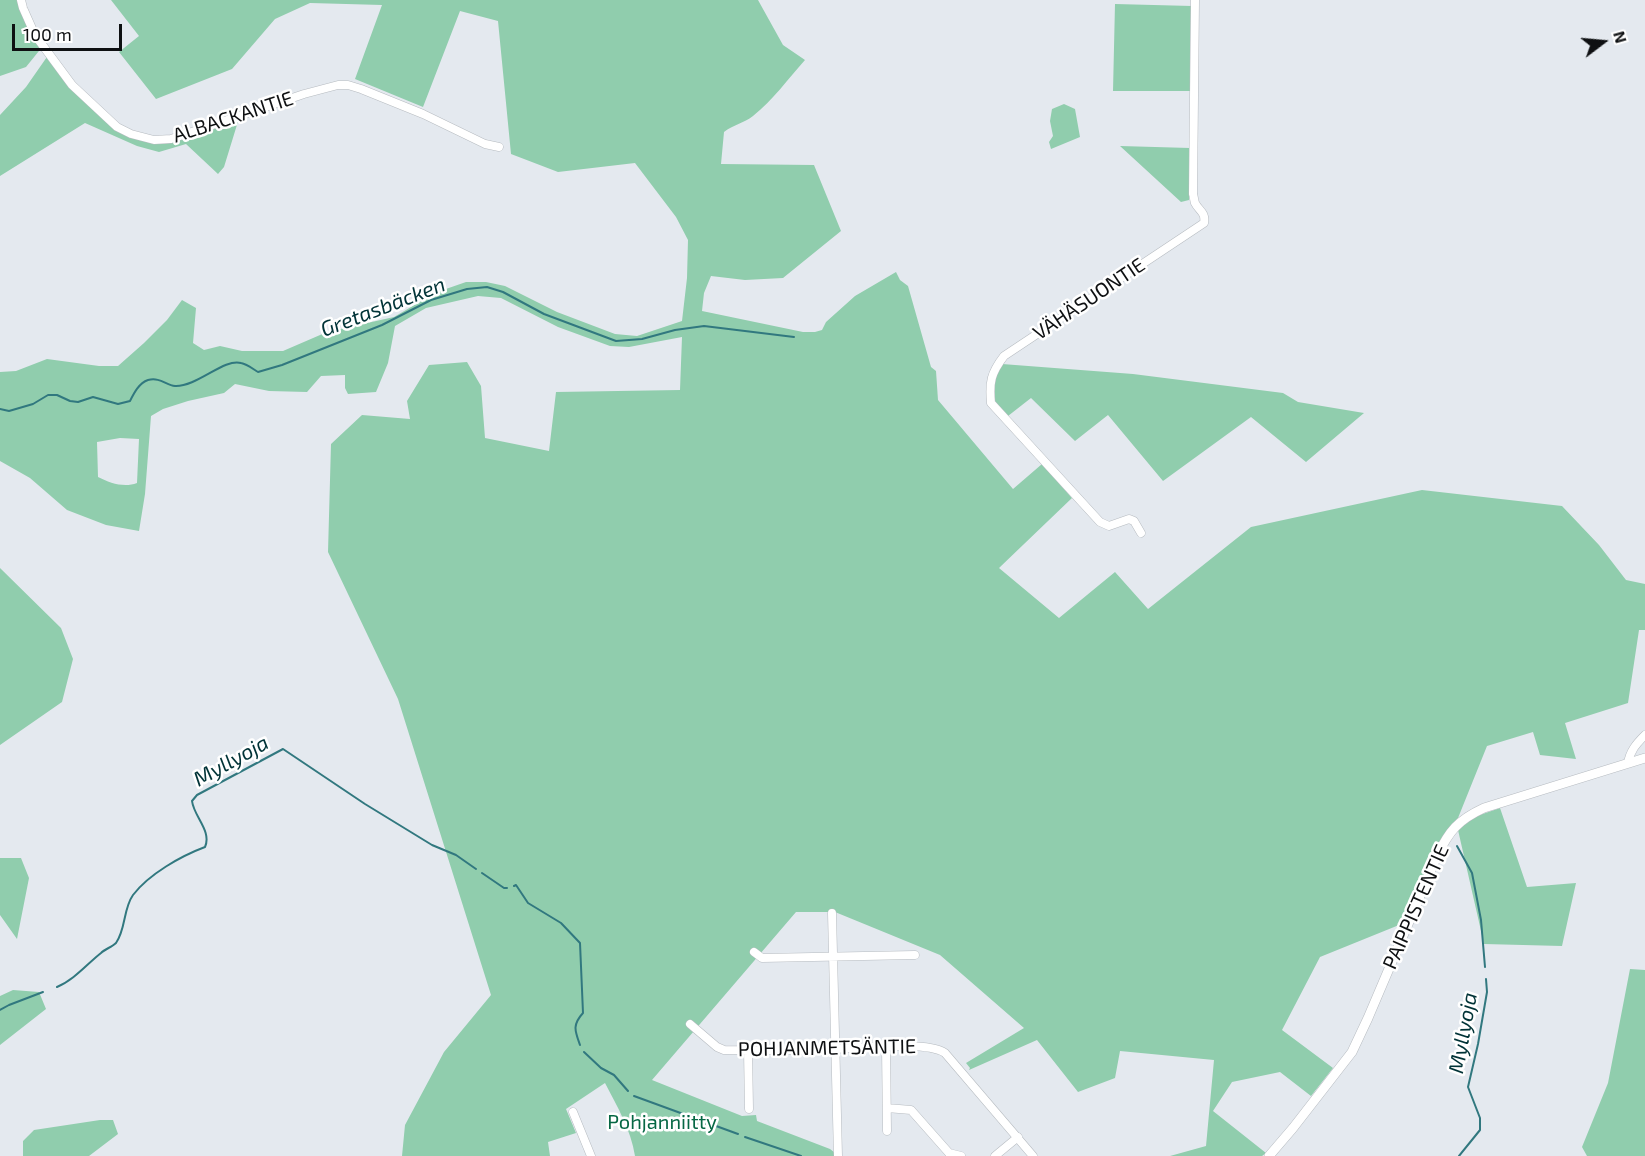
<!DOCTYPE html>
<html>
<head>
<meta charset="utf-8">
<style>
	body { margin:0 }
	#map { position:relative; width:1645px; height:1156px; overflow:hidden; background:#e4e9ef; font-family:"Exo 2",sans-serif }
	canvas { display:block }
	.north { position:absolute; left:1573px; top:12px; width:60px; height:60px; -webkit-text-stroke:4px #fff; paint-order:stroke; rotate:74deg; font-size:16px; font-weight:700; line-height:24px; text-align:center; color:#0e1012 }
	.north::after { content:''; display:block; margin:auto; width:21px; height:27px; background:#0e1012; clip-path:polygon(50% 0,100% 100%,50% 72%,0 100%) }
	.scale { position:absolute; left:12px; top:24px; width:110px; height:27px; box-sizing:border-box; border:3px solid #0e1012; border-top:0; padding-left:8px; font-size:18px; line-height:21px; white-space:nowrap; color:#0e1012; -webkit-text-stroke:4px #fff; paint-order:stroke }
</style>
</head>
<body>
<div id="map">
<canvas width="1645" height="1156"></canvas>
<div class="north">N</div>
<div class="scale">100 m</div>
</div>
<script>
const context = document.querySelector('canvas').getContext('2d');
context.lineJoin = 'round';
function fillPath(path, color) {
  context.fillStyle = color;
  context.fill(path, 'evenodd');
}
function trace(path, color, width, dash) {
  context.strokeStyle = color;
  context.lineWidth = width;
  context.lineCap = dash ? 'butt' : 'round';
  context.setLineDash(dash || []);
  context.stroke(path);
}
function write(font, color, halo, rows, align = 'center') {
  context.font = font + ' "Exo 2",sans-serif';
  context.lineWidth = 5;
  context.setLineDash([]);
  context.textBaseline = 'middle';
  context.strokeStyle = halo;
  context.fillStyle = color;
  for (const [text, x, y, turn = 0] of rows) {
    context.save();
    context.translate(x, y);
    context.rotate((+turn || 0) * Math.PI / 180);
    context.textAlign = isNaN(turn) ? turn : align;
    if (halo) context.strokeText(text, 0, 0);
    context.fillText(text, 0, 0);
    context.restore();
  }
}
const green = new Path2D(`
	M0,0H21L43,46L26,67L0,76Z
	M111,0H758L783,45L805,60C788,79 773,100 753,116C744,123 733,125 724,132L721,164L814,165L841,231L783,278L745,280L711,276L704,293L702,311L803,332H815L822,330L826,322L855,296L896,272L900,280L908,286L931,367L936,371L938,400L1013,489L1042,464L1072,498L999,568L1059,618L1115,572L1148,609L1251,527L1422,490L1562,506L1599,545L1626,580L1645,584V630H1639L1628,703L1565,723L1576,759L1540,755L1533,732L1487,746L1458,818L1444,836L1404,923L1320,957L1282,1030L1333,1068L1311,1096L1280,1072L1232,1082L1213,1111L1266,1153L1262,1156H1170L1206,1146L1214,1060L1120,1051L1115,1078L1078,1092L1037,1040L969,1070L970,1068L966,1063L1024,1028L940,955L835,912H796L652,1080L742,1116L756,1115L757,1121L830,1149L839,1156H635C631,1130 617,1106 605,1083L566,1109L576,1133L548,1142L550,1156H402L405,1125L444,1052L491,995L398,699L328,552L331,444L362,415L410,419L407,401L429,365L467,362L481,386L485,438L549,451L556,392L680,390L682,337L629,347L610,346L558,327L501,298L478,296L426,308L395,326L388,363L376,392L348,394L345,388V375L321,376L307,392L269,391L235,384L224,393L188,401L163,409L151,416L145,494L139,531L106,525L67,510L30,478L0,461V372L16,371L47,359L99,366H118L144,343L167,320L182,300L196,308L193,343L204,350L220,346L242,351H283L327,332L394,317L423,300L443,290L466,282H486L505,286L557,312L615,334L637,336L682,321L687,278L688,240L676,217L635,163L558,172L511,154L498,21L460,11L423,107L355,79L382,5L310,3L275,19L232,69L156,99L119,52L139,36ZM120,438L139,439L137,483C124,488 110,483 98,477L97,442Z
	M1115,4L1192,6L1191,91H1113Z
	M49,54L73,85L120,129L131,134L171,139L240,115L224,167L218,174L186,144L159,152L137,146L85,123L0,176V115L26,87Z
	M1064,104L1075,109L1080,137L1051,149L1049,142L1053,136L1050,121L1052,109Z
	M1120,146L1190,148L1189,200L1181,202Z
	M1002,364L1133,374L1283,393L1298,402L1364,413L1306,462L1251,417L1163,481L1108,415L1075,441L1031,398L1008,416L994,401L992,384Z
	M0,568L61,628L73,659L62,702L0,745Z
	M1500,808L1527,887L1576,883L1562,946L1484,944L1458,830L1474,817Z
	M0,858H21L29,878L17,939L0,915Z
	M1630,969L1645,970V1156H1587L1582,1147L1608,1083Z
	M13,990L39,992L46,1009L0,1045V996Z
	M100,1120H113L118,1134L89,1156H23V1141L34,1130Z`);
const stream = new Path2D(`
	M0,409L9,411L33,404L48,395H57L70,401L78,402L93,397L118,404L130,401C134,393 139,383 148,380C160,377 166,385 175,386C197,387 224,358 241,363C247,364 253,369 258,372L282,365L382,325L431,300L467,289L487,287L503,292L544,314L616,341L642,339L675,330L704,326L794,337
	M1457,846L1472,873L1481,920L1485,967
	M482,873L504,888H507
	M514,886L516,885L528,903L561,923L580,943L583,1013C572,1025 575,1031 580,1045
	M57,987C74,980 87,964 101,953C105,949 112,947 116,943C126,929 123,909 133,895C149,874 181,856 205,847C212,831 194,817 192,801L197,795L283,749L365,804L432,845L456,855L476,869
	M0,1010L9,1005L43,992
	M584,1052L601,1068L614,1075L628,1091
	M634,1096L738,1134
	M745,1137L801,1156
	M1459,1156L1480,1130V1118L1468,1087L1478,1044L1487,992L1486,979`);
const minor = new Path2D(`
	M21,0L23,8L35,35L72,85L117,127L131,134L154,140L171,139L304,94L338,85H348L361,89L423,114L485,144L499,147
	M1141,533L1134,521L1129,519L1109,526L1100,522L991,403C989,382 991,373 1004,356L1204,223C1206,212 1199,211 1195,203C1194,200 1194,197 1193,194L1195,0
	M1628,763C1630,751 1636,744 1645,735
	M832,913L838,1156
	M754,952L762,958L915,955
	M690,1024L717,1047L724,1050C760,1050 795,1051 831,1049C856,1049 926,1040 945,1053L1033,1156
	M886,1047L887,1131
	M748,1050L749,1109
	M887,1108L911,1110L949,1153L961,1156
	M573,1112L591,1156
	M995,1156L1018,1137`);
const tertiary = new Path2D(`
	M1269,1156L1293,1128L1352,1052L1368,1018L1437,856C1449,831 1458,820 1484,808L1645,758`);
const streetNames = [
	["ALBACKANTIE",233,117,-18],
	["VÄHÄSUONTIE",1089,299,-34],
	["PAIPPISTENTIE",1416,907,-66],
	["POHJANMETSÄNTIE",827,1048,-1]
];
const parkNames = [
	["Pohjanniitty",662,1122]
];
const waterNames = [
	["Gretasbäcken",383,307,-21],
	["Myllyoja",231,761,-29],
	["Myllyoja",1463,1033,-80]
];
fillPath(green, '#90cdad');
trace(stream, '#31787f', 2);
trace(minor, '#b6bbc0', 9);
trace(tertiary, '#b6bbc0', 10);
trace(minor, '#fff', 8);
trace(tertiary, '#fff', 9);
write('20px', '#0e1012', '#fff', streetNames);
write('20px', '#066744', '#fff', parkNames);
write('italic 21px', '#013337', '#fff', waterNames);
</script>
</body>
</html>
